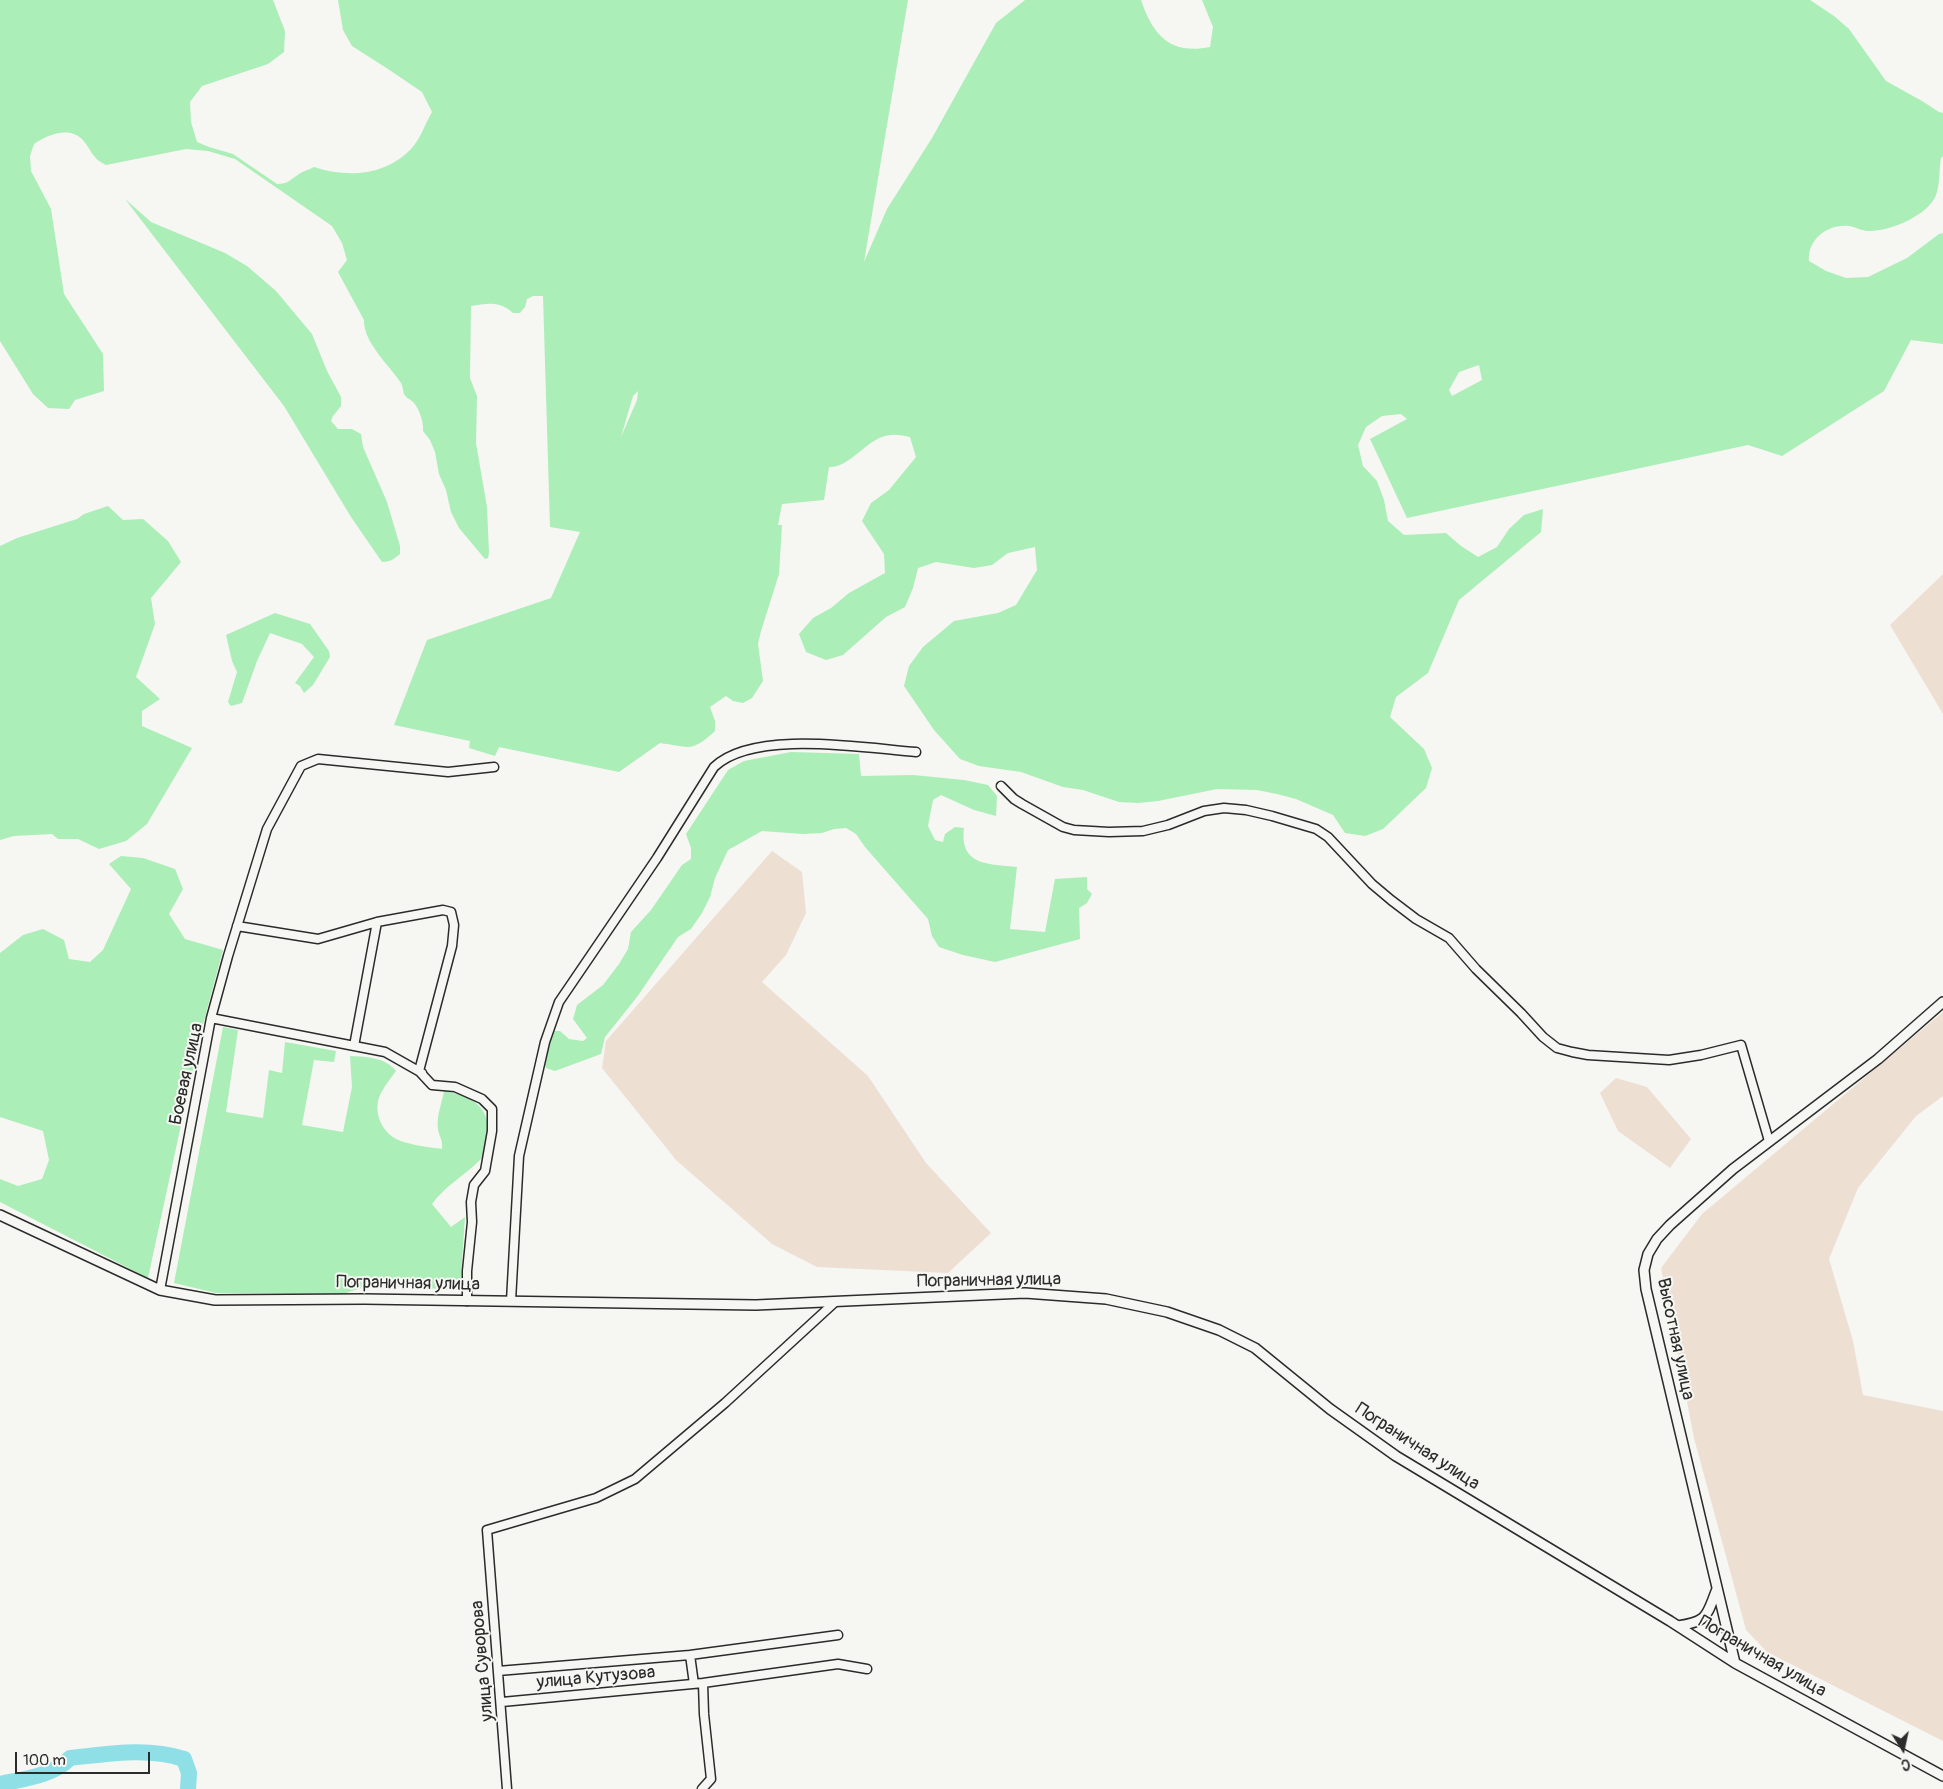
<!DOCTYPE html>
<html>
<head>
<meta charset="utf-8">
<style>
	body { margin:0 }
	#map { position:relative; width:1943px; height:1789px; overflow:hidden; background:#f6f6f2; font-family:Pangolin,sans-serif }
	canvas { display:block }
	.north { position:absolute; left:1878px; top:1724px; width:50px; height:50px; -webkit-text-stroke:4px #f6f6f2; paint-order:stroke; rotate:170deg; font-size:14px; font-weight:700; line-height:20px; text-align:center; color:#2b2b2b }
	.north::after { content:''; display:block; margin:auto; width:18px; height:22px; background:#2b2b2b; clip-path:polygon(50% 0,100% 100%,50% 72%,0 100%) }
	.scale { position:absolute; left:15px; top:1752px; width:135px; height:22px; box-sizing:border-box; border:2px solid #2b2b2b; border-top:0; padding-left:6px; font-size:15px; line-height:18px; white-space:nowrap; color:#2b2b2b; -webkit-text-stroke:4px #f6f6f2; paint-order:stroke }
</style>
</head>
<body>
<div id="map">
<canvas width="1943" height="1789"></canvas>
<div class="north">С</div>
<div class="scale">100 m</div>
</div>
<script>
const context = document.querySelector('canvas').getContext('2d');
context.lineJoin = 'round';
function fillPath(path, color) {
  context.fillStyle = color;
  context.fill(path, 'evenodd');
}
function trace(path, color, width, dash) {
  context.strokeStyle = color;
  context.lineWidth = width;
  context.lineCap = dash ? 'butt' : 'round';
  context.setLineDash(dash || []);
  context.stroke(path);
}
function write(font, color, halo, rows, align = 'center') {
  context.font = font + ' Pangolin,sans-serif';
  context.lineWidth = 4;
  context.setLineDash([]);
  context.textBaseline = 'middle';
  context.strokeStyle = halo;
  context.fillStyle = color;
  for (const [text, x, y, turn = 0] of rows) {
    context.save();
    context.translate(x, y);
    context.rotate((+turn || 0) * Math.PI / 180);
    context.textAlign = isNaN(turn) ? turn : align;
    if (halo) context.strokeText(text, 0, 0);
    context.fillText(text, 0, 0);
    context.restore();
  }
}
const built = new Path2D(`
	M1943,574V714L1890,625Z
	M772,851L802,872L806,913L786,955L762,982L868,1076L926,1163L991,1233L948,1273L817,1267L772,1244L676,1160L602,1068L606,1041Z
	M1943,1012V1096L1916,1116L1858,1188L1829,1259L1853,1341L1863,1395L1943,1411V1741L1767,1652L1746,1630L1694,1438L1661,1268L1702,1214Z
	M1616,1078L1647,1087L1691,1139L1670,1168L1618,1131L1600,1093Z`);
const green = new Path2D(`
	M0,0H273L285,31L284,52L268,64L202,86L190,102L191,122L197,142L209,147L233,154L277,184C288,184 290,180 299,174C303,171 309,170 314,167C347,178 385,176 411,149C420,140 425,124 432,112L422,92L388,69L352,46L343,30L338,0H908L864,262L887,209L932,138L996,23L1025,0H1141C1153,36 1171,55 1210,47L1213,27L1202,0H1810L1834,16L1849,29L1886,81L1922,101L1939,112L1943,113V156L1941,158C1939,169 1940,185 1936,195C1928,216 1888,232 1868,231C1862,231 1856,227 1849,226C1829,223 1807,239 1809,261L1826,271L1846,278L1868,277L1907,258L1939,234L1943,233V344L1911,340L1884,391L1782,456L1748,445L1407,518L1370,439L1407,419L1401,414L1382,416L1366,427L1358,445L1363,466L1377,481L1384,500L1388,521L1404,535L1446,533L1461,546L1478,557L1497,547L1509,529L1524,515L1543,509L1541,532L1459,600L1428,673L1396,697L1390,717L1424,749L1432,768L1426,788L1383,829L1365,836L1345,833L1333,815L1296,799L1277,794L1257,790L1217,789L1158,801L1138,803L1119,802L1083,790L1063,787L1021,772L979,766L960,759L934,730L904,686L909,666L923,647L954,621L998,613L1016,605L1037,570L1035,547L1008,553L992,565L974,568L936,562L918,568L913,588L905,607L886,617L843,655L826,660L806,652L799,634L813,618L831,608L849,593L885,573L884,554L862,521L871,503L889,490L916,457L910,437C904,436 897,434 891,435C868,436 851,468 829,467L824,500L782,504L778,525H782L779,574L761,631L758,644L763,681L752,698L743,703L733,701L726,696L710,707L715,721V731C691,753 690,747 660,743L619,772L499,747L495,756L469,748L470,741L394,725L427,640L551,598L580,532L550,527L543,296H533L527,299L525,307L520,313H513C500,301 488,303 471,306L470,378L477,396L476,443L487,507L489,553L488,558L485,559L459,528L451,512L446,490L439,474L435,452L430,440L423,431C424,422 419,408 413,402C410,399 406,398 404,394C403,391 403,387 401,383C390,366 363,342 364,320L338,272L347,260L342,243L332,226L235,159L208,151L186,149L106,165C93,160 91,149 82,139C68,126 47,135 34,144L30,156L31,171L51,209L64,294L103,354L104,391L75,400L69,409L48,408L33,394L0,341ZM1479,365L1482,380L1452,396L1449,390L1459,372ZM638,391L637,400L621,437L633,396Z
	M125,199L151,222L225,253L247,266L276,291L312,334L327,371L341,397V406L333,416L331,421L338,429H352L361,434L363,447L387,502L400,546V554C394,559 390,562 382,562L351,517L284,406Z
	M108,506L123,520L143,519L168,541L181,562L151,598L155,624L136,677L160,699L142,711V726L192,748L147,824L126,841L99,849L78,839H58L52,834L14,836L0,840V546L17,538L77,519L84,514Z
	M275,613L310,624L329,651L330,657L313,685L304,693L300,686L295,683L314,657L302,644L270,633L257,661L242,703L231,706L228,702L237,672L232,661L226,635Z
	M791,752L859,754L861,776L913,775L964,780L988,785L997,796L996,816L974,810L941,795L933,800L928,826L935,840L943,842L945,834L955,827L964,828C959,866 989,864 1017,867L1010,929L1045,932L1055,879L1087,877V889L1092,894L1087,903L1079,908L1080,939L995,962L963,955L939,947L932,936L928,919L865,847L856,834L846,828L834,829L822,833L803,834L762,831L728,850L715,878L710,897L702,913L691,929L678,937L637,997L605,1037L601,1054L555,1071L546,1068L544,1061L553,1031H560L569,1039L583,1041L587,1038L573,1019L577,1005L603,985L619,964L628,949L631,932L651,910L682,865L691,859V848L686,834L728,770L744,761Z
	M121,856L143,858L175,869L183,889L169,914L185,939L223,950L201,1032L148,1278L0,1202V1179L18,1186L42,1179L49,1160L43,1131L0,1117V953L23,935L43,929L64,940L69,959L90,962L103,950L131,889L109,864Z
	M223,1027L238,1030L226,1112L263,1118L269,1070L282,1073L285,1042L336,1051L334,1062L314,1060L302,1125L343,1132L352,1087L350,1056C367,1057 385,1057 396,1071C391,1078 385,1085 381,1093C371,1112 383,1137 404,1142C416,1146 429,1147 442,1149C443,1139 439,1137 438,1129C436,1117 442,1103 444,1091C473,1096 494,1108 486,1142C485,1147 484,1156 480,1160C465,1175 445,1186 432,1204L451,1227L465,1217L460,1290L370,1285L343,1294L216,1293L174,1283Z`);
const river = new Path2D(`
	M0,1784C23,1779 53,1776 70,1758C109,1754 146,1747 184,1759L189,1773L188,1789`);
const minor = new Path2D(`
	M1001,786L1014,799L1022,804L1063,827L1074,830L1109,832L1143,831L1168,825L1204,811L1224,808L1246,810L1272,816L1316,829L1328,837L1372,884L1391,900L1416,919L1449,938L1476,969L1521,1013L1543,1037L1557,1048L1572,1052L1588,1055L1669,1060L1701,1055L1741,1045L1769,1141
	M237,926L318,939L377,922L443,910L451,912L454,925L452,946L419,1071L432,1085L455,1087L482,1099L492,1109V1131L485,1171L474,1185L471,1202L472,1222L467,1271V1301
	M211,1018L228,956L267,829L301,766L318,759L448,772L494,767
	M354,1046L377,922
	M160,1290L211,1018L385,1052L422,1073
	M511,1301L519,1156L545,1042L559,1002L657,858L714,767C753,729 864,748 916,752
	M690,1655L694,1684
	M498,1671L690,1655L838,1635
	M502,1702L703,1683L838,1664L867,1669
	M507,1789L487,1530L596,1498L635,1479L725,1403L834,1303
	M702,1789L711,1779L704,1714L703,1683`);
const tertiary = new Path2D(`
	M0,1215L160,1290L215,1300L364,1299L756,1305L1025,1293L1106,1299L1167,1312L1219,1330L1255,1348L1330,1409L1396,1456L1670,1621L1735,1663L1943,1776
	M1678,1626C1709,1621 1706,1616 1717,1589
	M1735,1663L1646,1289L1644,1270L1648,1254L1657,1239L1670,1225L1733,1169L1878,1059L1943,1002`);
const streetNames = [
	["Боевая улица",187,1074,-78],
	["Пограничная улица",989,1281,-1],
	["Пограничная улица",408,1284,1],
	["Высотная улица",1675,1339,78],
	["Пограничная улица",1417,1447,33],
	["Пограничная улица",1762,1657,30],
	["улица Суворова",483,1661,-95],
	["улица Кутузова",596,1678,-5]
];
fillPath(built, '#eedfd3');
fillPath(green, '#abeeb8');
trace(river, '#8fe0e6', 16);
trace(minor, '#2b2b2b', 11);
trace(tertiary, '#2b2b2b', 12);
trace(minor, '#f6f6f2', 8);
trace(tertiary, '#f6f6f2', 9);
write('18px', '#2b2b2b', '#f6f6f2', streetNames);
</script>
</body>
</html>
